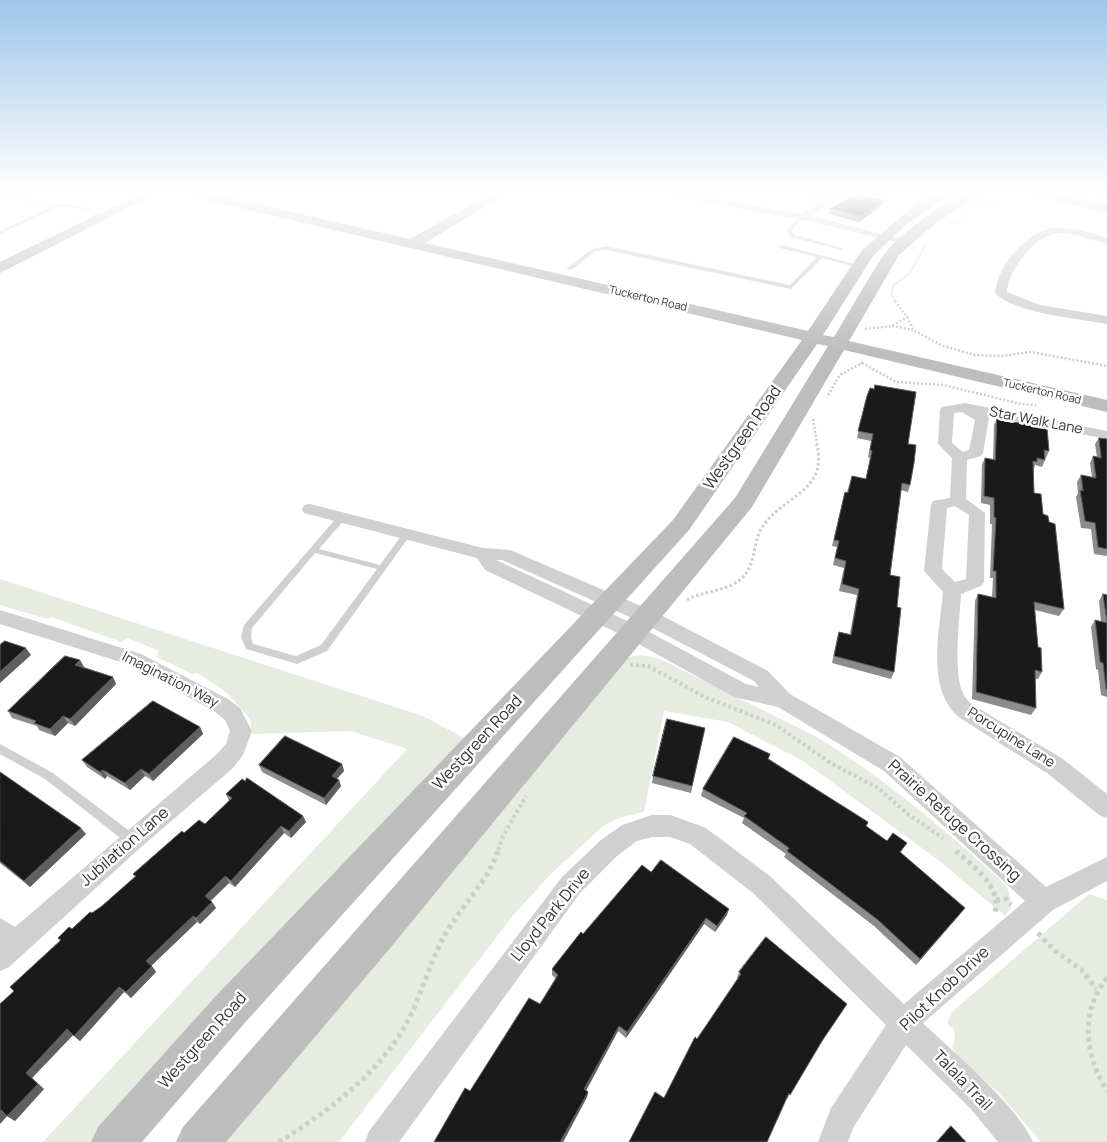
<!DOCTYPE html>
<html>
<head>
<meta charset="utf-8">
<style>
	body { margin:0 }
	canvas { display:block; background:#fff }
</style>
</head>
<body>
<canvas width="1107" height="1142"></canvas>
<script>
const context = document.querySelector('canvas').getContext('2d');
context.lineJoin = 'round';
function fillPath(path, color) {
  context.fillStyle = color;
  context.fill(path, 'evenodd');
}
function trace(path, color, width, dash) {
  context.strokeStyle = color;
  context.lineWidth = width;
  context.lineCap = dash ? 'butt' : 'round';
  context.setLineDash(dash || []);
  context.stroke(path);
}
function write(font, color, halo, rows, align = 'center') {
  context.font = font + ' Manrope,sans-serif';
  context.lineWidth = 5;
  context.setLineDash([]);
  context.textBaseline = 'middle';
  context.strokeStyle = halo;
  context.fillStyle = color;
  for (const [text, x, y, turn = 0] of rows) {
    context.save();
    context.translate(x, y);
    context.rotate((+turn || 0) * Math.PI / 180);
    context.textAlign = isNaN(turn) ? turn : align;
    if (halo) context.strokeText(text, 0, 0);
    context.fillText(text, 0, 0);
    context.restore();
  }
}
const green = new Path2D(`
	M0,579L423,716L466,739L94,1142H43L407,749L351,731L252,734L250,719L226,692L198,673L192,674L157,657L159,651L128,638L121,642L52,617L47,619L0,605Z
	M641,655L658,658L813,735C884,777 945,830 1006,885L1010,896L1011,907L1005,916L937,859L803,761L728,722L664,711L644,812L621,817L603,826L552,873L515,913L339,1142H218L629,657Z
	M1089,894L1107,900V1142H1041L999,1093L958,1057L952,1047L955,1040L954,1029L947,1024L952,1012Z`);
const pathFar4 = new Path2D(`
	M979,206L997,200L998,192
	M950,224L961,220L965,214
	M896,302L891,294L894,285L910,273L927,242`);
const pathFar3 = new Path2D(`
	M895,301L908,318L913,330L943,346L975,355L1001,356L1031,352L1107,366
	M892,326L913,330
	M865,329L892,326L909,316
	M862,363L896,382L943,385L1021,404L1036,405
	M828,395L840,375L862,363L860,362
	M813,419L817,443`);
const pathFar2 = new Path2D(`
	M687,600C704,590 728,592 743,577C755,565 753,546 760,531C779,495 831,494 816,441`);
const pathFar1 = new Path2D(`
	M630,665L648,666L705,697L776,725L832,764L878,788L909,815L943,838
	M498,850L503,836L526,796`);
const path = new Path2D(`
	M956,851C973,866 1002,887 995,912
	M996,900L1006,899L1011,905
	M1038,933L1055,951L1081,969L1096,989
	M1107,978C1079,1013 1085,1055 1107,1091
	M279,1142C330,1110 382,1072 410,1017C423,990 431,959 446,933C463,904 488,881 499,849`);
const lane = new Path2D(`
	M788,192H796L829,200L827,201Z
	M0,195L91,208L93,209L91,210L61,206L0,234V231L55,205L0,197Z
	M802,216L806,217L793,228L792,232L795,235L842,248V250L791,237L787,232L789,226Z
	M782,245L862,266L859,268L822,258L791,289L606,250L596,251L571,270L566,269L592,249L606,246L790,285L817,257L780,248L779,247Z
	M342,514L345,515L346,517L345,519L319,549L380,565L404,532H410L411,534L327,651L297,664L246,649L241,637L244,625L339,515ZM315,553L377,569L321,645L296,656L253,644L251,637L252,628Z
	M0,744L53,773L136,836L138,840L136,844L132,845L128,844L45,779L0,754Z`);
const street = new Path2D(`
	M662,192H680L802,214L835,192H845L812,216L909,241L904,244L804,220L666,195Z
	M1107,193V199L1088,207L1083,204Z
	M1052,228C1071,227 1089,232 1107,238V244C1069,234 1052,221 1023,257C1015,267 1008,279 1007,292L1040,305L1107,316V324C1080,319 1013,313 995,293C998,265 1025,233 1052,228Z
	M965,403L1107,431V439L987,416L989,418L983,453L981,456L967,460L966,499L985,513L984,582L981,586L961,594C960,618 952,674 964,695C967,701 973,705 978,708L1063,759L1107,794V818L1099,815L1047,773L960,718C925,690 940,630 943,592L924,571L931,505L933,501L950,498L952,458L938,444L940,410L942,407ZM962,412L975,420L969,450L963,452L952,443L954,413ZM955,506L969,515L966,579L955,582L942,569L947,508Z
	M310,504L483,548L510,550L655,612L768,671L790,694L900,757L1046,887L1107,857V881L1053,910L923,1023C953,1052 1018,1106 1033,1142H998L970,1108L906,1045L853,1128L848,1142H818L831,1108L886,1025L753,893L690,844L670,837H652L637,841L617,856L580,893L399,1142H365L369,1131L562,877L601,840L622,825L652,815H670L698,825L706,828L771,877L904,1004L1025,901L884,771L778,707L734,697L626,637L485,570L477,558L304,513L302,509L304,505ZM496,560H502L641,622L754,681L759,687L746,684L640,627Z
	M0,610L141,654L228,699L240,708L252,731L243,755L233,768L140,848L9,967L0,971V918L15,927L217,754L226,744L230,731L225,720L214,711L127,664L0,624Z`);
const secondary = new Path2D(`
	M143,192H159L0,273V262Z
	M183,192H205L410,239L494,192H509L425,243L808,331L862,250L916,204L940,192H955L907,224L873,256L823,335L834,337C851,309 867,279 886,252C898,236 951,195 970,192C975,191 980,192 985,192L938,221L899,255L849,341L1107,400V412L844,350L752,507L391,947L226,1142H176L183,1127L735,498L828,346L817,344L689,530L242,1026L142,1142H91L98,1127L214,998L673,520L802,340L189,196Z
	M1031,192H1052L1107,205V213L1032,195Z`);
const wall = new Path2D(`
	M884,200L882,205L859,222L829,214L830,209Z
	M865,402L908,444L910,485L908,492L901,490L890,575L897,607L894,672L891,679L832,663L837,638L839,632L850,634L857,595L839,591L844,568L833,565L837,547L832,546L843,499L845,492H847L852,476L866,479L870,458L868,457L871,441L857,438Z
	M997,419L1049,451L1046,458H1045V460L1042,467L1035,465L1034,469H1033L1034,493L1043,514L1049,522L1064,609L1059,616L1035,610L1038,647L1042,672L1038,679H1035L1036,708L1031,715L972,699L975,601L978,594L992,598L993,578H990L992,524H990V505L981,503L982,464L985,458L993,459L994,425Z
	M1099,438L1107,439V556L1094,554L1091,529L1081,528L1076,497L1078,493L1077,482L1081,475L1092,477L1090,463L1093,456L1097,457L1095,444Z
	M1103,594L1107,595V697L1101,695L1098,670L1096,669L1091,627L1095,620L1101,622L1099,601Z
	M80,660L84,667L113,677L116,684L75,726L68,723L55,736L39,730L37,726L12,718L8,711Z
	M200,727L203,734L153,781L145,776L130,790L107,776L105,779L87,767L82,760Z
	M705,728L691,793L652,783L653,776Z
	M769,759L868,822L866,826L887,841L907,843L900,853L960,914L916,965L874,926L784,857L786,854L742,823L744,818L701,796L703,789Z
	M342,764L344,771L337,779L339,780L341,786L326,805L262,772L259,765Z
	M0,772L86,834L30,887L0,863Z
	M226,794L303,816L306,822L291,838L284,833L235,887L229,883L211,901L216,908L200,924L197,922L151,966L156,972L131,998L124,992L80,1041L73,1035L32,1078L44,1089L15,1121L7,1116L0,1124L14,991L60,941L58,938L72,929L102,906L135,877L133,874L184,833L205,824L229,801Z
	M651,872L727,915L715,932L704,924L626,1038L618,1031L586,1091L588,1092L587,1097L563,1142H434L470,1091L540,1004L556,979L552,975V969L583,934Z
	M739,972L820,1043L787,1099L786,1098H664L697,1039L738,978H737Z`);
const shadedWall = new Path2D(`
	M884,200L882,205L859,222L861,216Z
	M26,648L31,655L0,683V672Z
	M80,660L84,667L75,665Z
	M113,677L116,684L75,726L70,719Z
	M63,716L68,723L55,736L50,729Z
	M200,727L203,734L153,781L149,774Z
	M342,764L344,771L334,782L332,776Z
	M141,769L145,776L130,790L125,783Z
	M103,770L107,776L105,779L100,772Z
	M339,780L341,786L326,805L324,798Z
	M303,816L306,822L291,838L289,831Z
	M281,826L284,833L235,887L231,881Z
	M81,828L86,834L30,887L24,881Z
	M225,876L229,883L209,902L205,896Z
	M212,902L216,908L200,924L196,918Z
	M965,908L960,914L916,965L920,959Z
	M729,909L727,915L715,932L717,926Z
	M193,916L197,922L150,967L146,961Z
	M706,918L704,924L626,1038L627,1032Z
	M152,966L156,972L131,998L126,992Z
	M119,987L124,992L80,1041L74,1036Z
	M619,1026L618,1031L584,1094V1089Z
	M67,1029L73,1035L32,1078L44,1089L15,1121L7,1116L26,1073Z
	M588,1092L587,1097L563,1142H560Z
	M1,1110L8,1115L0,1124V1111Z`);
const building = new Path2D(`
	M856,194L884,200L861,216L830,209Z
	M875,385L916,392L908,444L916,445L914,463L910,485L902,483L890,575L900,577L897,607L901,608L894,672L834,656L839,632L851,635L859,589L842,584L846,561L835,558L839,541L834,540L845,492L848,493L852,476L866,479L872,451L870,450L873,434L858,431L867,396L870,388L874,389Z
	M997,419L1047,428L1049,451L1044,450L1045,460L1037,458V462L1033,461L1034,493L1041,494L1043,514L1048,516L1049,522L1055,524L1064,609L1034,602L1038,647L1041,648L1042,672L1035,670L1036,708L976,692L978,594L996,598V571H993L996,518L994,517V498L984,496L985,458L995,460Z
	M1099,438L1107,439V549L1098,547L1095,523L1085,521L1080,490L1083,491L1081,475L1096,478L1093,456L1101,458Z
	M1103,594L1107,595V689H1106L1103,663L1100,662L1095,620L1107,623Z
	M5,641L26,648L0,672V645Z
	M65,656L80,660L75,665L113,677L70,719L63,716L50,729L34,723L36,721L8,711Z
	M153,701L200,727L149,774L141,769L125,783L103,770L100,772L82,760Z
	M667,719L705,728L692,786L653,776Z
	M285,736L342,764L332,776L339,780L324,798L259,765Z
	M734,737L770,754L768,759L868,822L866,826L887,841L893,833L907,843L900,852L965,908L920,959L878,920L787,851L789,848L744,816L747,813L703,789Z
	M0,772L81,828L24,881L0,861Z
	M247,778L303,816L289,831L281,826L231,881L225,876L205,896L212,902L196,918L193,916L146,961L152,966L126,992L119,987L74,1036L67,1029L26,1073L38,1084L7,1116L1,1110L0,1111V1004L14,991L10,987L61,940L58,938L69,927L72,929L90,912L92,913L102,906L136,876L133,874L182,831L184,833L199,820L205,824L232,798L226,794L242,779L245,781Z
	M661,860L729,909L717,926L706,918L627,1032L619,1026L584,1089L588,1092L560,1142H434L465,1088L470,1091L529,998L540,1004L558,975L552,969L581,932L583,934L642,865L651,872Z
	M766,937L847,1004L822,1041L790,1095L789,1093L767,1142H629L655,1092L664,1098L695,1037L697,1039L741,974L739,972Z
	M951,1126L966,1142H937Z`);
const farStreetnames = [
	["Tuckerton Road",648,299,13],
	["Tuckerton Road",1042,392,13]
];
const streetNames = [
	["Star Walk Lane",1036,421,11],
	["Imagination Way",170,680,27],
	["Porcupine Lane",1011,738,32]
];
const nearStreetnames = [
	["Westgreen Road",743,438,-55],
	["Westgreen Road",478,743,-47],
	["Prairie Refuge Crossing",954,821,42],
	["Jubilation Lane",125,847,-41],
	["Lloyd Park Drive",551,915,-51],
	["Pilot Knob Drive",945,989,-43],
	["Westgreen Road",203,1041,-48],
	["Talala Trail",962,1081,46]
];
fillPath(green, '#e6ecdf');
trace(pathFar4, '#cdcdcd', 2, [1, 1]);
trace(pathFar3, '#cdcdcd', 2.5, [2, 2]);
trace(pathFar2, '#cdcdcd', 3, [2.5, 2.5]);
trace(pathFar1, '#cdcdcd', 4, [3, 3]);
trace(path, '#cdcdcd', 5, [4, 4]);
fillPath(lane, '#d0d0d0');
fillPath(street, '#d0d0d0');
fillPath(secondary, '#bdbdbd');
fillPath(wall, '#8c8c8c');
fillPath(shadedWall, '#5f5f5f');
fillPath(building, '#1a1a1a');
trace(building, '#5f5f5f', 1);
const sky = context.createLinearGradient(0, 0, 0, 352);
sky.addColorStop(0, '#9ec6ea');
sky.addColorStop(0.55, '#fff');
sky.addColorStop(1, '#ffffff00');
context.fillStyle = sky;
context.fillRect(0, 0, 1107, 352);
write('11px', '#333', '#fff', farStreetnames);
write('14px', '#333', '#fff', streetNames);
write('16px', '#333', '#fff', nearStreetnames);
</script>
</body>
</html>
